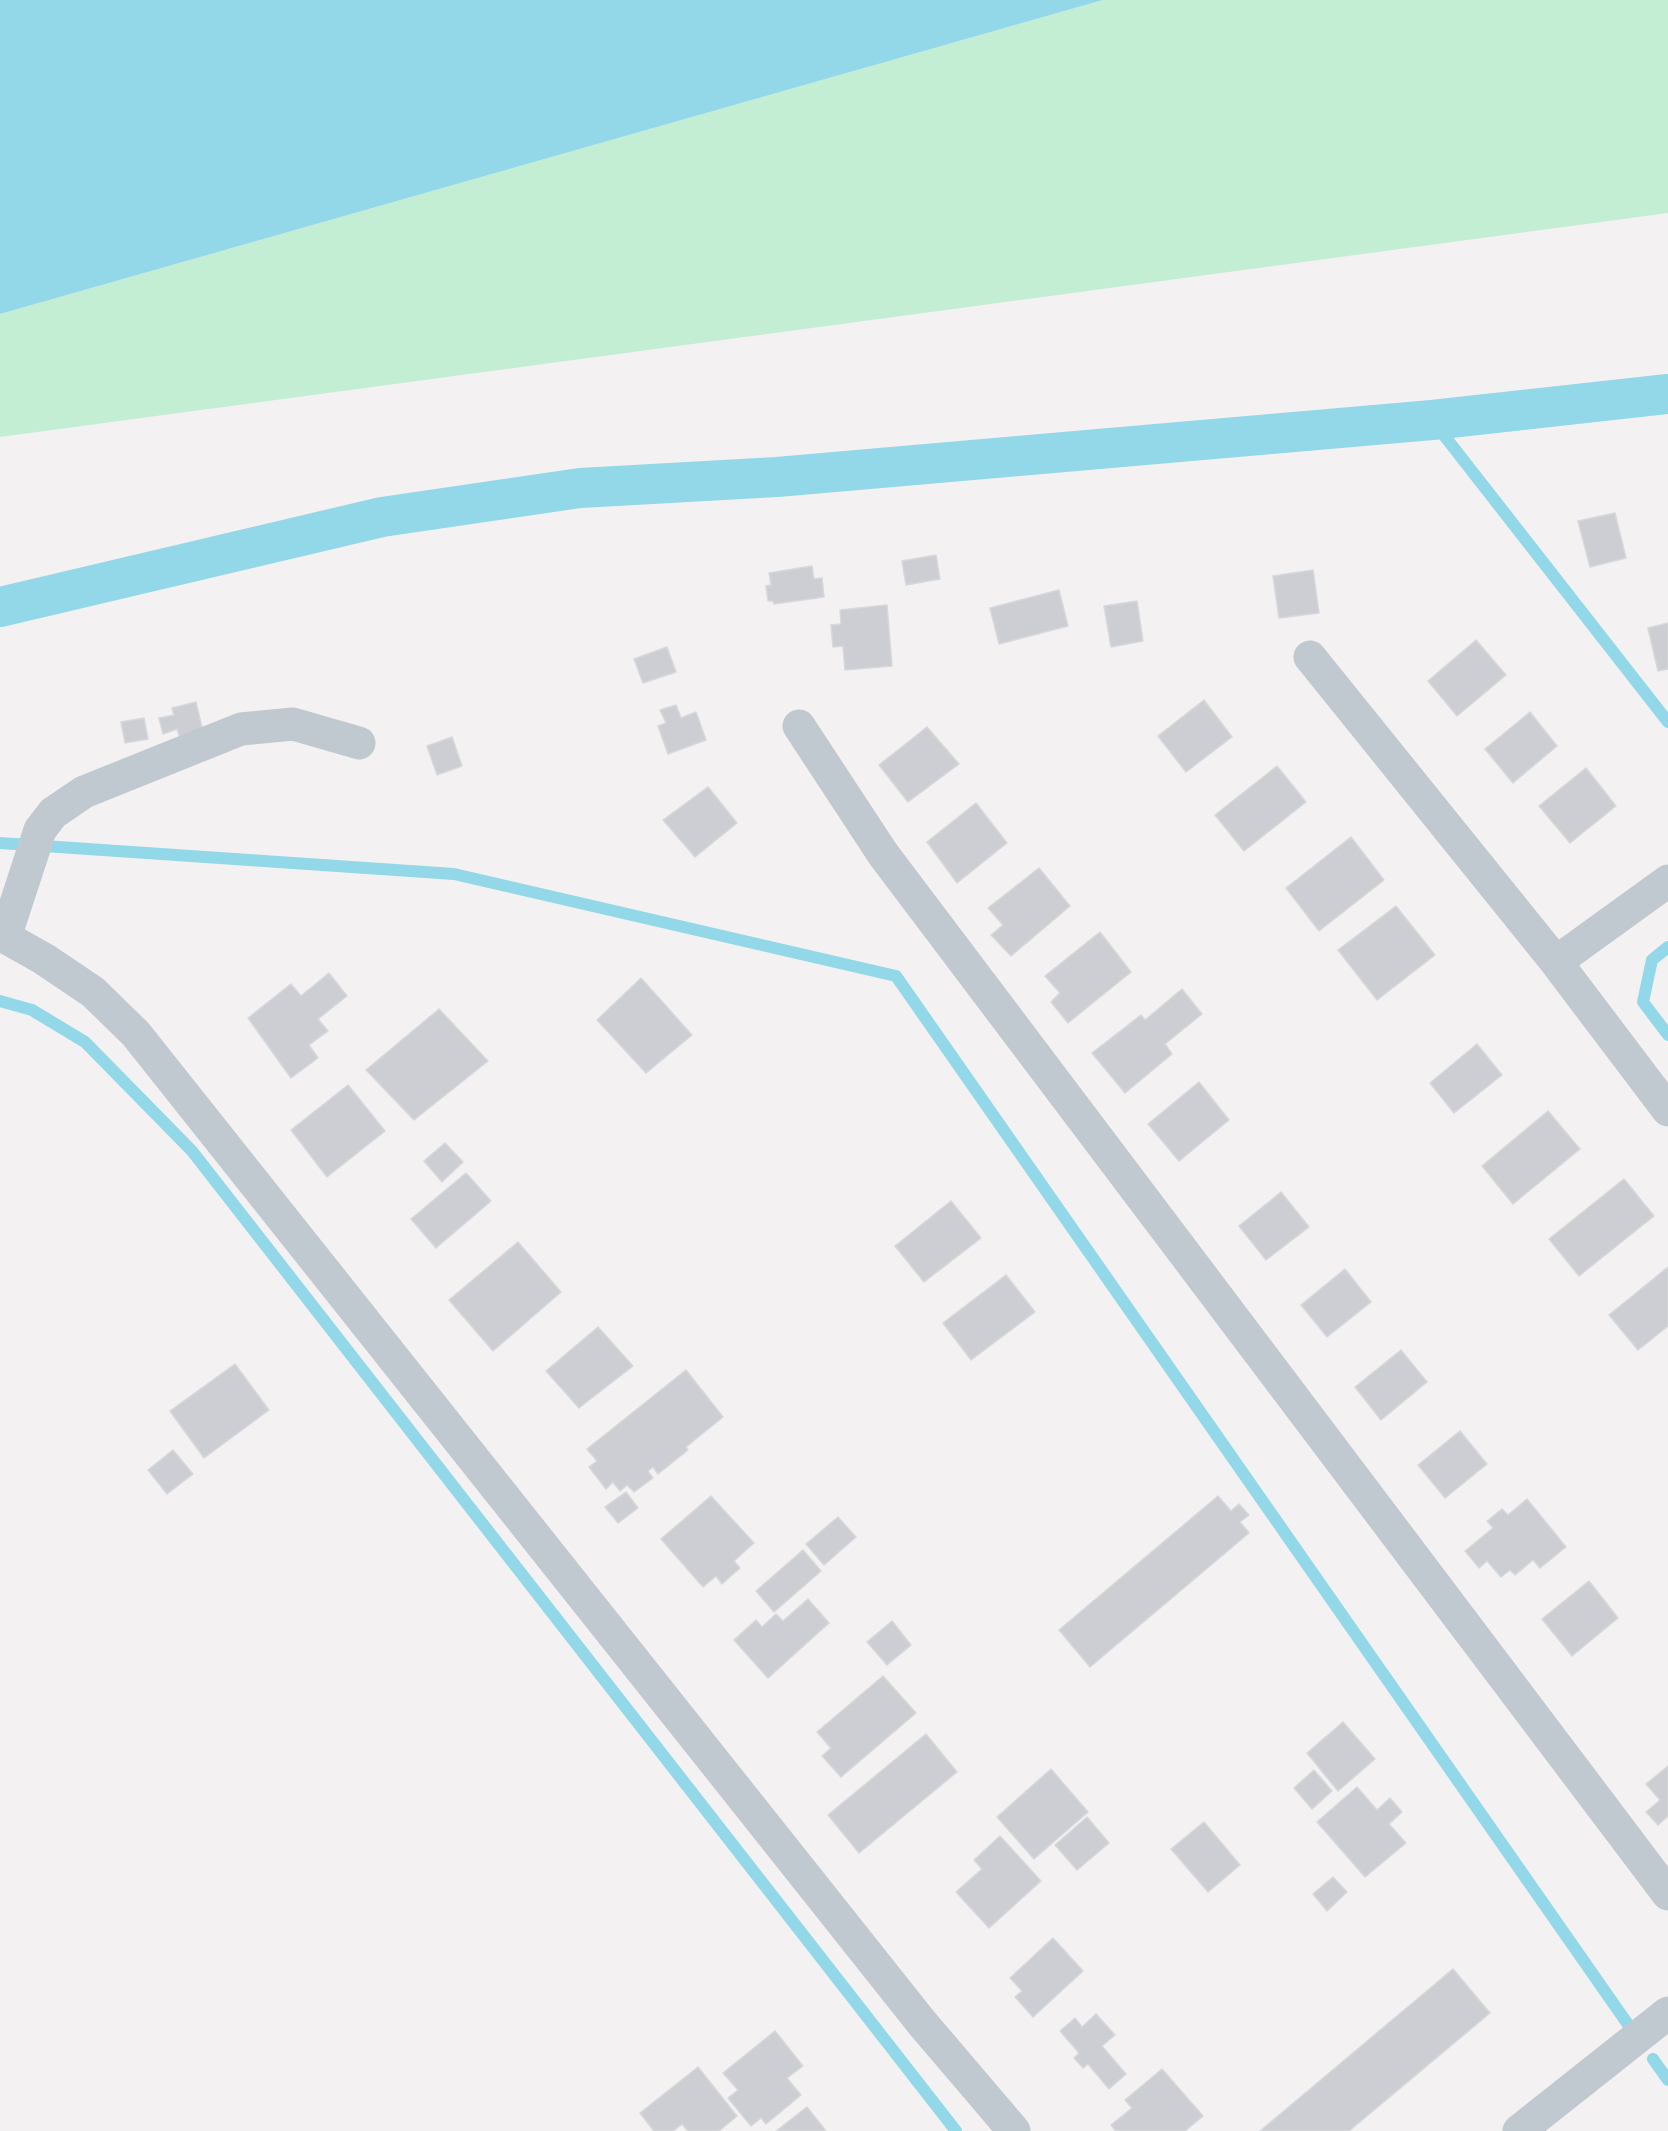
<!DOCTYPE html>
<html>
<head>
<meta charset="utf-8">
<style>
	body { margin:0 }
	canvas { display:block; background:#f3f1f1 }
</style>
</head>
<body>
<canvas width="1668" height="2131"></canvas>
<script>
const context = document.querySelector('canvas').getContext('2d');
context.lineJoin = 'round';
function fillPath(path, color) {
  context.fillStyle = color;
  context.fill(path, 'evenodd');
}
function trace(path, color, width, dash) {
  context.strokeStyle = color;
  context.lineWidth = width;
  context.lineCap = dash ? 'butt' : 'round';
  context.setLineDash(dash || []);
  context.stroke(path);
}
const green = new Path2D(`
	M1103,0H1668V213L0,437V314Z`);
const water = new Path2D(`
	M0,0H1103L0,314Z`);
const stream = new Path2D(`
	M1432,420L1668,722
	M0,843L454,874L896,976L1627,2023
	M1668,947L1652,960L1643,1002L1668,1035
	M0,1001L32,1010L85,1042L192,1151L956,2131
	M1653,2059L1668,2080`);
const canal = new Path2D(`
	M0,607L382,517L580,488L777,477L1432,420L1668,394`);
const building = new Path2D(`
	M1615,513L1626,558L1590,567L1578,521Z
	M936,555L940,579L906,585L902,561Z
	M812,566L814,579L822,578L824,597L774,604L773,601H768L766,586L771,585L769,573Z
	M1313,570L1319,613L1279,618L1273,576Z
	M1059,590L1068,626L999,644L990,608Z
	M1137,601L1143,641L1111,647L1104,606Z
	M887,605L892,666L845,670L843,646L833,647L831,625L841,624L840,610Z
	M1668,623V669L1658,671L1648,628Z
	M1476,640L1506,675L1457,716L1428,681Z
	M667,647L676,672L643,683L634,659Z
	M1204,700L1232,737L1186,772L1158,736Z
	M196,702L203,732L180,738L177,729L163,734L159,718L174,715L172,708Z
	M676,705L681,718L696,712L706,740L668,754L658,726L666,723L660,710Z
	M1530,712L1557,746L1513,783L1485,749Z
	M144,718L148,739L125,743L121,722Z
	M927,727L959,764L908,802L879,765Z
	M452,737L462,766L437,775L427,746Z
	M1277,766L1306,802L1244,851L1215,815Z
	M1586,768L1616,806L1570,843L1539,806Z
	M708,787L737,823L695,857L663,820Z
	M976,803L1007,843L957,883L927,842Z
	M1351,837L1384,880L1319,931L1286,888Z
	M1039,868L1070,906L1011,956L991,935L1003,925L988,908Z
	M1396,906L1435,955L1377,1000L1338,950Z
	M1100,932L1131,972L1068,1023L1051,1002L1060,993L1045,976Z
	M329,973L347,996L318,1019L328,1031L309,1045L318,1058L291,1078L248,1018L291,984L301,996Z
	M641,978L692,1035L646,1073L597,1020Z
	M1182,989L1202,1014L1165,1044L1172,1054L1125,1093L1092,1053L1141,1015L1145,1020Z
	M439,1009L488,1061L414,1120L366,1070Z
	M1477,1044L1502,1075L1454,1113L1430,1083Z
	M1199,1082L1229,1120L1179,1161L1148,1124Z
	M348,1085L385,1131L327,1177L291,1130Z
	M1548,1111L1580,1149L1513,1204L1482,1166Z
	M445,1143L463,1162L442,1182L424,1161Z
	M466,1173L491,1201L436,1248L411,1219Z
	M1624,1179L1654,1216L1579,1276L1549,1239Z
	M1281,1192L1309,1227L1266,1260L1239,1226Z
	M951,1201L981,1238L924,1282L895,1246Z
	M518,1242L561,1292L493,1351L449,1300Z
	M1668,1267V1326L1638,1350L1609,1315Z
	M1345,1269L1371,1302L1327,1337L1301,1305Z
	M1006,1275L1035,1312L971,1360L943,1323Z
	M598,1327L633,1366L579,1408L546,1371Z
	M1401,1350L1427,1382L1381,1420L1355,1387Z
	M235,1364L269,1410L204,1458L170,1411Z
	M686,1370L723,1417L686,1447L688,1450L658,1474L653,1467L648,1471L653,1478L634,1492L627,1485L620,1491L613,1482L606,1489L589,1467L597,1461L587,1449Z
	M1460,1431L1487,1464L1445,1498L1418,1465Z
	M173,1450L193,1474L167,1494L148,1470Z
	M626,1492L638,1508L618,1523L605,1507Z
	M711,1496L754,1543L734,1561L740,1568L722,1584L716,1576L703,1587L661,1539Z
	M1218,1496L1231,1511L1239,1504L1249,1515L1240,1522L1249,1533L1090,1667L1059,1630Z
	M1527,1499L1566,1547L1540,1568L1533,1560L1515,1575L1510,1570L1501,1577L1487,1561L1479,1568L1465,1551L1493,1528L1487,1521L1502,1509L1508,1515Z
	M838,1517L856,1537L824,1565L806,1544Z
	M803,1550L821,1571L774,1612L756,1591Z
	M1589,1581L1618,1618L1572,1656L1542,1619Z
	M808,1599L829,1623L768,1678L734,1640L756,1620L762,1627L776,1614L783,1621Z
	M892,1621L911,1645L887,1665L867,1642Z
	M883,1676L916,1713L841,1777L822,1756L831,1748L817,1732Z
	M1343,1722L1375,1759L1338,1791L1307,1753Z
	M926,1734L957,1772L859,1853L828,1815Z
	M1668,1766V1816L1658,1825L1646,1812L1660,1800L1646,1784Z
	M1051,1769L1088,1812L1034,1859L997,1817Z
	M1314,1770L1332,1791L1312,1809L1294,1788Z
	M1357,1787L1377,1810L1390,1798L1402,1812L1389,1824L1406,1843L1365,1877L1317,1822Z
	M1087,1817L1109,1843L1077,1870L1055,1845Z
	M1204,1822L1240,1865L1208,1892L1171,1849Z
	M1000,1836L1041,1881L989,1928L956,1892L982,1869L974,1860Z
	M1333,1877L1347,1892L1327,1911L1313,1894Z
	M1053,1938L1083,1971L1033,2017L1015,1997L1022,1991L1010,1978Z
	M1453,1969L1490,2013L1349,2131H1260Z
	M1096,2014L1115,2035L1102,2046L1126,2074L1109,2089L1088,2064L1083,2068L1074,2058L1079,2053L1060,2031L1075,2018L1082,2027Z
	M775,2031L803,2066L787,2078L801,2095L766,2124L761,2118L751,2126L728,2098L738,2090L723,2073Z
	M698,2067L737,2116L719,2131H688L682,2124L673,2131H654L640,2113Z
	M1162,2069L1203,2116L1185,2131H1116L1111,2125L1132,2108L1125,2100Z
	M807,2107L826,2131H776Z`);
const minor = new Path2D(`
	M1310,657L1556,962L1668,1110
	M799,726L883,854L1668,1894
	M0,937H5L44,959L93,992L136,1034L922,2023L1014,2131
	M5,937L40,830L53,813L84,792L241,729L293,724L359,743
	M1556,962L1668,881
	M1519,2131L1668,2013`);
fillPath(green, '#c3eed3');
fillPath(water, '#93d8e8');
trace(stream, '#93d8e8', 12);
trace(canal, '#93d8e8', 40);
fillPath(building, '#ccced3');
trace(building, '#d6d8dc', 1.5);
trace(minor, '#c0c9cf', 33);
</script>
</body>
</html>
